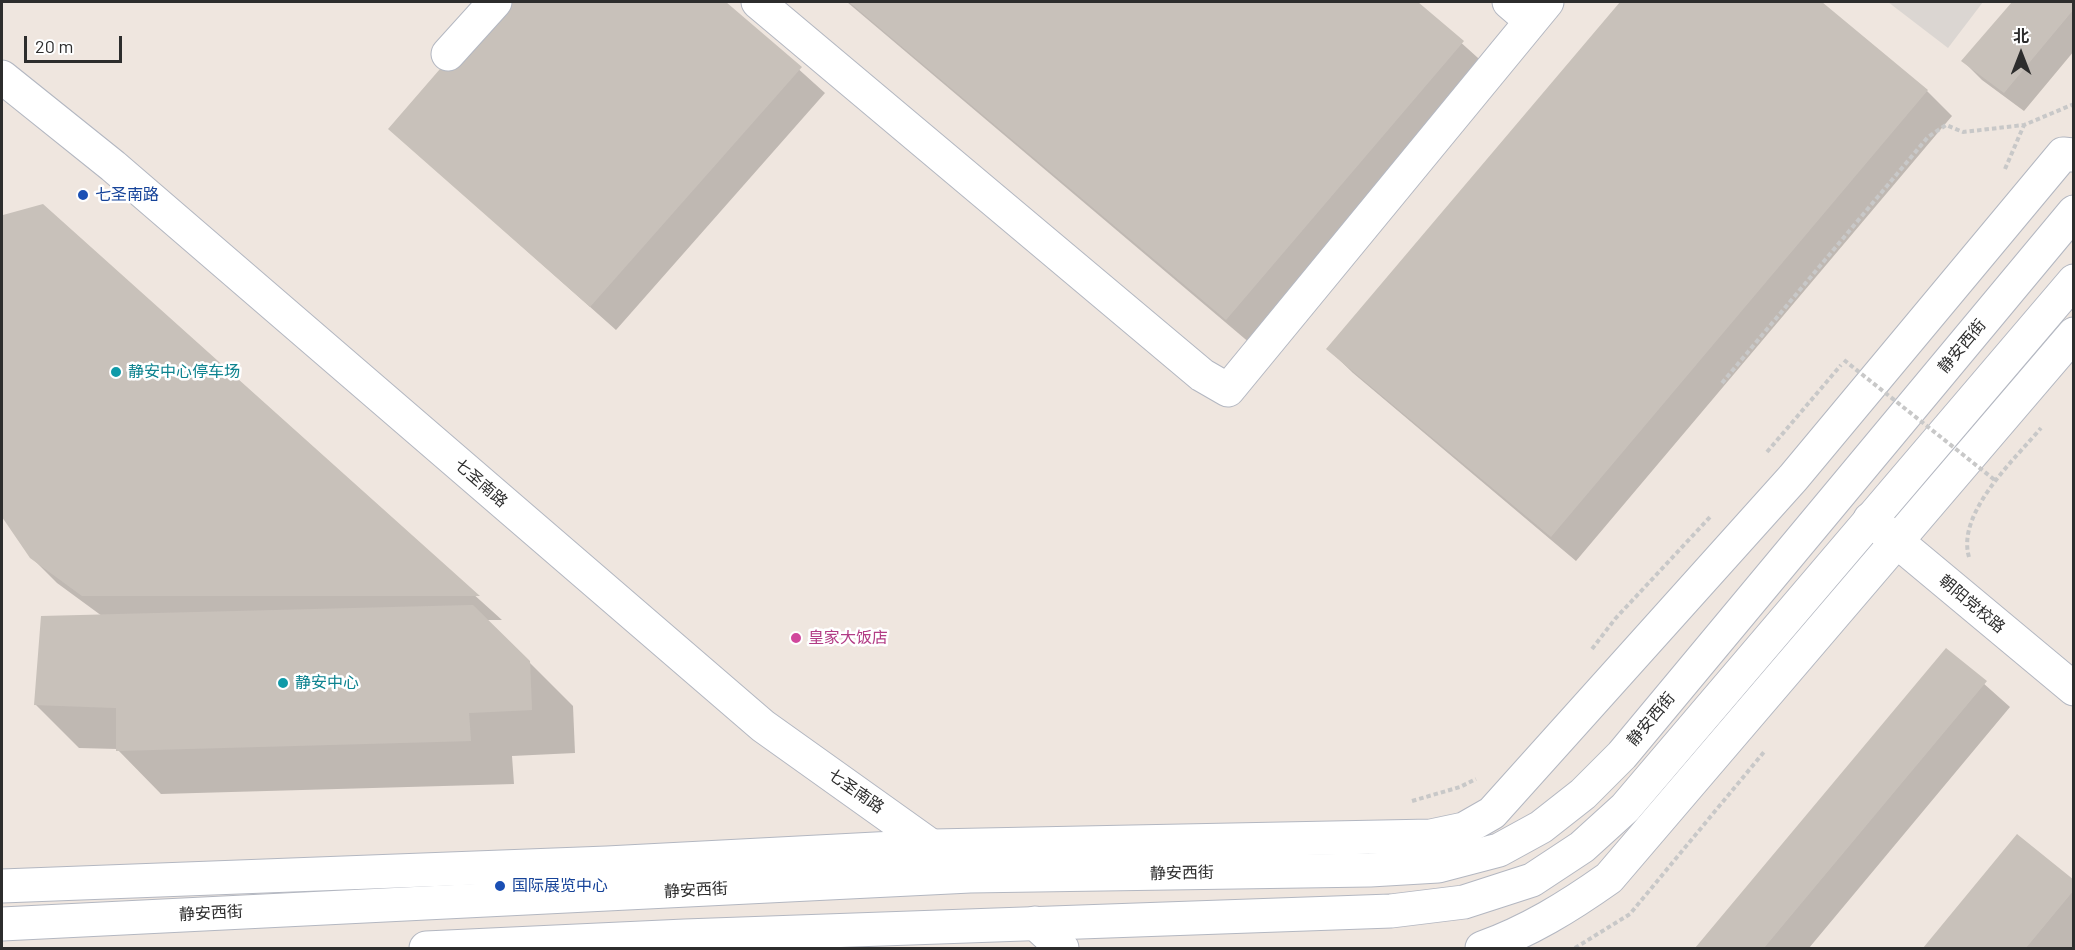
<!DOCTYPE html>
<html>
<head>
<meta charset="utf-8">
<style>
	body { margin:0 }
	#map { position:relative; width:2075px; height:950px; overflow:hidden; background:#efe6df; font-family:Barlow,"Noto Sans SC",sans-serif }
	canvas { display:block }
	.frame { position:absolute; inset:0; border:3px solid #2d2d2d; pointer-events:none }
	.north { position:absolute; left:1991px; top:24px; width:60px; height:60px; -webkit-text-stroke:4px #fff; paint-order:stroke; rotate:0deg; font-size:16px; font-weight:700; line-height:24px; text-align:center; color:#2d2d2d }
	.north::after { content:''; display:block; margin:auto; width:21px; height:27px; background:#2d2d2d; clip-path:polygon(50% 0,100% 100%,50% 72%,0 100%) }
	.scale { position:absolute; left:24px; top:36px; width:98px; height:27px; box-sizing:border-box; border:3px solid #2d2d2d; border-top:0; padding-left:8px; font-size:18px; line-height:21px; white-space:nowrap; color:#2d2d2d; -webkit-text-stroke:4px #fff; paint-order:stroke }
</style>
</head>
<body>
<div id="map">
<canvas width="2075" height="950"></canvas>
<div class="frame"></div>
<div class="north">北</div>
<div class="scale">20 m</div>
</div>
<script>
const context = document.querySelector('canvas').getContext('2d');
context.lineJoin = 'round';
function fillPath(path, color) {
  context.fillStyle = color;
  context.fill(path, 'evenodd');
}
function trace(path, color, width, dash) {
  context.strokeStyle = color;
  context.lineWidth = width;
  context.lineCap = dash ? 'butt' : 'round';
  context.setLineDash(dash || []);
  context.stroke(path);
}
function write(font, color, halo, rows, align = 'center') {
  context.font = font + ' Barlow,"Noto Sans SC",sans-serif';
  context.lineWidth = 5;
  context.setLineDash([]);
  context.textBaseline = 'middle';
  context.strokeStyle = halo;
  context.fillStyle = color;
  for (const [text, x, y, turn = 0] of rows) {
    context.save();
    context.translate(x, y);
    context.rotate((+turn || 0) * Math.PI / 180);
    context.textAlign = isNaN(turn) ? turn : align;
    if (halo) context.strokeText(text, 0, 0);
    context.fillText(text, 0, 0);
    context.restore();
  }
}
const plaza = new Path2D(`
	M1888,2H1983L1948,48Z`);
const shadow = new Path2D(`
	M500,2H724L825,93L616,330L390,129Z
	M847,2H1416L1488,67L1251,344Z
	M1622,2H1820L1927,91L1952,116L1576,561L1353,373L1328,349Z
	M2014,2H2074V51L2024,111L1982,80L1963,61Z
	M42,205L502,620H487L573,706L575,753L512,756L514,784L161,794L117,749L79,748L36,705L102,616L57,583L31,557L2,515V239L4,216Z
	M1946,650L2010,707L1809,948H1697Z
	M2017,836L2074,882V945L2071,948H1925Z`);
const building = new Path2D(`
	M498,2H726L802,67L590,307L388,129Z
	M849,2H1418L1464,41L1226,320Z
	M1620,2H1822L1928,90L1551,537L1326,349Z
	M2012,2H2074V9L2004,93L1961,61Z
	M43,204L480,596H82L30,558L2,517V227L3,215Z
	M473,605L530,661L532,710L469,713L471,741L116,751V708L34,705L41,616Z
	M1946,648L1987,681L1764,948H1695Z
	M2017,834L2074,880V890L2026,948H1923Z`);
const path = new Path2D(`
	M2005,169L2024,125
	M1722,383L1928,137L1946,125L1963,132L2024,125L2074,104
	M1767,452L1841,365
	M1969,557C1956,513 2015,459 2041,428
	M1592,649L1615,619L1711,516
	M1412,801L1460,787L1476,779
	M1575,948L1630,914L1764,752`);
const minor = new Path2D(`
	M758,2L1202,375L1228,390L1547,2
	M1509,2L1531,21
	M448,54L495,2
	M2,77L113,166L763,726L948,858
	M1870,519L2074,689`);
const tertiary = new Path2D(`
	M2,886L607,863L933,846L1431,836L1464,829L1492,813L1793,478L2063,154L2074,155
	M1035,923L1062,948
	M1482,948C1529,931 1568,907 1609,878L2074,334`);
const secondary = new Path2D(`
	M2,924L970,876L1370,870L1438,866L1499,850L1541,827L1583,794L1622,755L2074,212
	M426,948L685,936L1391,911L1464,902L1532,880L1582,847L1625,808L2074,281`);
const pathBridge = new Path2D(`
	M1844,360L1996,481`);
const markers = [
	[83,195,6,"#1a4fb4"],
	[116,372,6,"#0f9aa8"],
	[796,638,6,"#d1479c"],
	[283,683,6,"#0f9aa8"],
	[500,886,6,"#1a4fb4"]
];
const transitNames = [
	["七圣南路",95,195],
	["国际展览中心",512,886]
];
const streetNames = [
	["静安西街",1962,346,-50],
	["七圣南路",481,483,41],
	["朝阳党校路",1972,604,40],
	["静安西街",1651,719,-50],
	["七圣南路",856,791,35],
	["静安西街",1182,873,-1],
	["静安西街",696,890,-3],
	["静安西街",211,913,-3]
];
const cultureNames = [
	["静安中心停车场",128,372],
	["静安中心",295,683]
];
const hotelNames = [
	["皇家大饭店",808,638]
];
fillPath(plaza, '#dbd6d2');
fillPath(shadow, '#0003');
fillPath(building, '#c8c1ba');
trace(minor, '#b3b7c1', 35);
trace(tertiary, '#b3b7c1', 35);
trace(secondary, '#b3b7c1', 35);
trace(path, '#c8c8c8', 4, [4.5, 3]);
trace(minor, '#fff', 33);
trace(tertiary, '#fff', 33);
trace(secondary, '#fff', 33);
trace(pathBridge, '#c8c8c8', 4, [4.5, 3]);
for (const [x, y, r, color] of markers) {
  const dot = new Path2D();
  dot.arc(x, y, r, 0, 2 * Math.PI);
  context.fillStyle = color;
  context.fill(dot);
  trace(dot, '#fff', 2);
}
write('16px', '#164399', '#fff', transitNames, 'left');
write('16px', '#2d2d2d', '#fff', streetNames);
write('16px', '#0d838f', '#fff', cultureNames, 'left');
write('16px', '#b23c85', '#fff', hotelNames, 'left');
</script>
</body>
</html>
